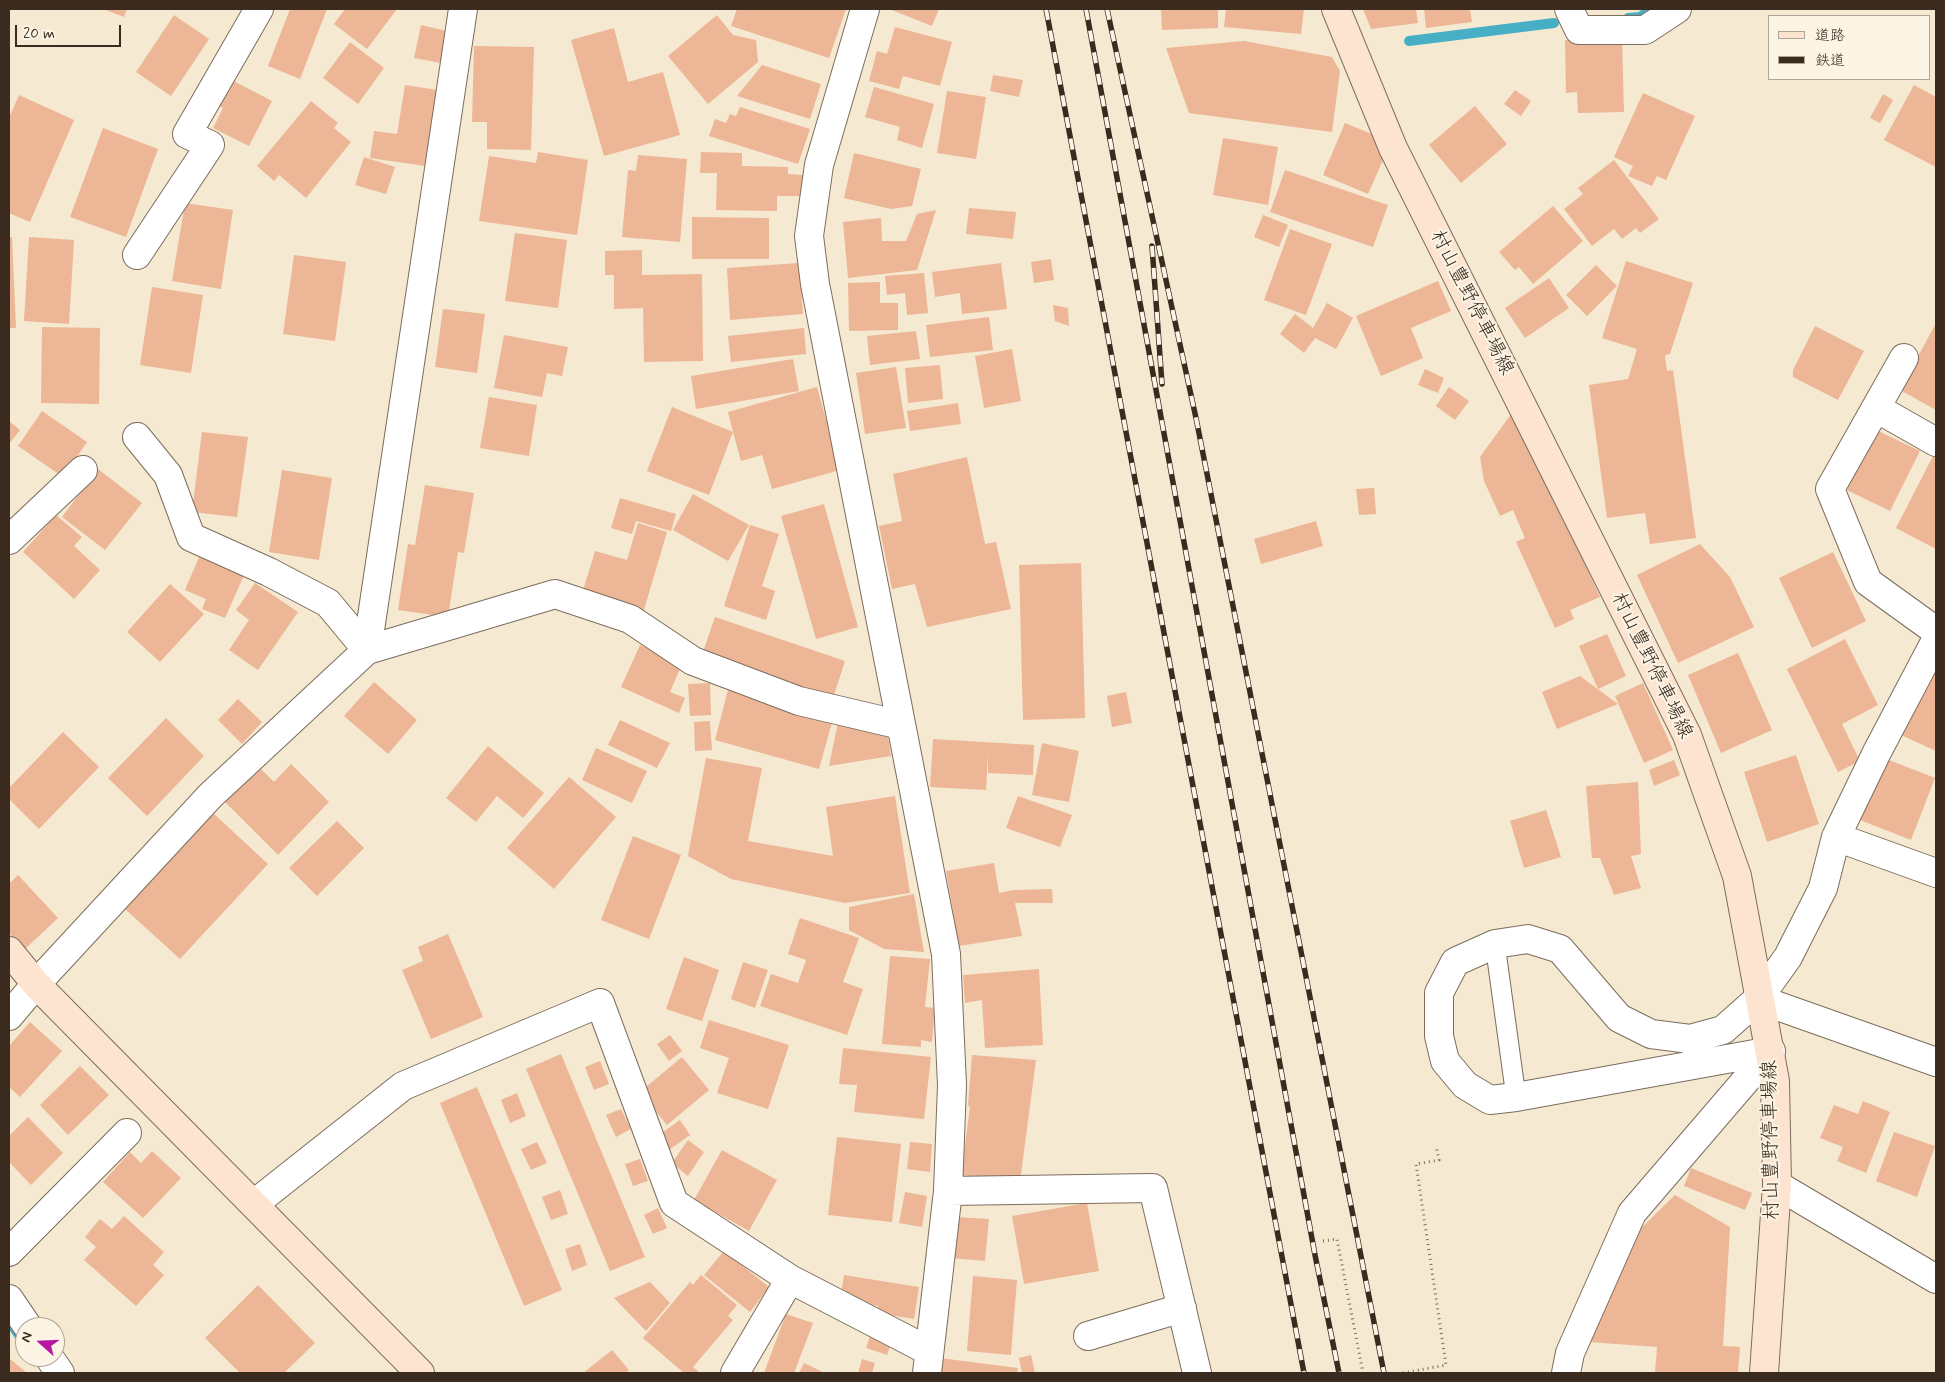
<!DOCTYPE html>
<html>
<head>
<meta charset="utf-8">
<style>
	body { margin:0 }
	#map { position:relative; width:1945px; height:1382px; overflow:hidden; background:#f5e9d1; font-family:Mynerve,"Klee One",sans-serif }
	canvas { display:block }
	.frame { position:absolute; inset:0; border:10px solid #3b2a1e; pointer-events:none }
	.legend { position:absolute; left:1768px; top:15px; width:162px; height:65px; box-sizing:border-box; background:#fcf5e5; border:1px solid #afa495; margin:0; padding:6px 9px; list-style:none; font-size:15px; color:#3b2a1e }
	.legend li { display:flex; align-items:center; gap:10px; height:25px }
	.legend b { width:25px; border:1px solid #afa495 }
	.north { position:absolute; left:15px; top:1317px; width:50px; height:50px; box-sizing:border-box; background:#fcf5e5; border:1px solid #afa495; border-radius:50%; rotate:290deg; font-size:14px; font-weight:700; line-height:20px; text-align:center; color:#3b2a1e }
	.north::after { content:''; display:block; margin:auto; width:18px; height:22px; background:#b5179e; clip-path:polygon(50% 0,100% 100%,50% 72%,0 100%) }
	.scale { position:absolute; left:15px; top:25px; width:106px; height:22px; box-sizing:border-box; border:2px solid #3b2a1e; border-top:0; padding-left:6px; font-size:15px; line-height:18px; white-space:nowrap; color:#3b2a1e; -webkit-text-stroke:4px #fcf5e5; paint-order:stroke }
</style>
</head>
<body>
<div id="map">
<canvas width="1945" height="1382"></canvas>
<div class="frame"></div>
<ul class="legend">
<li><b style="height:6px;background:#fde4d1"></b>道路</li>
<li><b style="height:6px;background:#3b2a1e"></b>鉄道</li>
</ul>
<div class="north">N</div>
<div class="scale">20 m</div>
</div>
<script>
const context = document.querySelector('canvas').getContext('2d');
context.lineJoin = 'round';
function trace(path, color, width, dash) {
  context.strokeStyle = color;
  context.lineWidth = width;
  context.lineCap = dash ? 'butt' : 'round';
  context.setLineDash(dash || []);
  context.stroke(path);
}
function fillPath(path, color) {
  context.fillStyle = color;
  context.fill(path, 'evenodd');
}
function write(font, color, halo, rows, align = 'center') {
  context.font = font + ' Mynerve,"Klee One",sans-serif';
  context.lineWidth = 4;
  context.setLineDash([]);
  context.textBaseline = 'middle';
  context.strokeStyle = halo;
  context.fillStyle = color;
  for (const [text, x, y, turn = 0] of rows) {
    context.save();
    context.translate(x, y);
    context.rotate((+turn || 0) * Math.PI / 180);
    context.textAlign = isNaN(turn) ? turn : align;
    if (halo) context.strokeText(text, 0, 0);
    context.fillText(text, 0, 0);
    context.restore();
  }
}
const stream = new Path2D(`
	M1628,18L1640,17L1652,9
	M1409,41L1554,23
	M14,1328L25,1344`);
const building = new Path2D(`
	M103,9H127L124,17Z
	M290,9H327L300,79L268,66Z
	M345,9H397L367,49L334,24Z
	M737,9H846L829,58L731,26Z
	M889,9H939L932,26Z
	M1161,9H1218V28L1162,30Z
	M1226,9H1304L1301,34L1224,27Z
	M1363,9H1416L1418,23L1371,29Z
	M1424,9H1470L1472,22L1426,28Z
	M174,15L209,39L171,96L136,72Z
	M717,15L733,35L756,40L758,62L708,104L668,56Z
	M421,25L447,31L441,63L414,58Z
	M895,27L952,42L940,86L903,76L899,89L869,81L877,51L887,54Z
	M614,28L628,82L663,72L680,135L604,156L571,40Z
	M1622,38L1624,112L1578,113L1577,92L1566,93L1565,40Z
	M1244,41L1332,57L1340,71L1332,132L1189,113L1166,48Z
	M350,42L384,68L358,104L323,78Z
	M474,46L534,47L531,150L487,149V122H472Z
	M762,65L821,84L810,119L737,96Z
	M993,75L1023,80L1019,97L990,91Z
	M224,76L272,101L249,146L213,128L223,108L211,102Z
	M405,85L437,90L425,166L370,158L374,131L397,134Z
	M1914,85L1936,97V167L1884,140Z
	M874,87L934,104L922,148L897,140L900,127L865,117Z
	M1515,90L1531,101L1521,116L1504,104Z
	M947,91L986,97L976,159L937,153Z
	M1643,93L1695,116L1666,180L1657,176L1652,186L1628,176L1633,166L1614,157Z
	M1883,94L1893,100L1880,123L1870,118Z
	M19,95L74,120L30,222L9,213V118Z
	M311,101L338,123L334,128L351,142L306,198L279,175L274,181L257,166Z
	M1475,106L1507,144L1461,183L1429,145Z
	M740,107L810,129L798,164L709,136L715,119L726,123L730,114L736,116Z
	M1345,123L1391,142L1368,194L1323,175Z
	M103,128L158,149L126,237L70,217Z
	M1223,138L1278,147L1268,205L1213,195Z
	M538,152L588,160L577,235L479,221L489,156L536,163Z
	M701,152L742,153V166L788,167V174L803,175L802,196H777V211L716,210L717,173H700Z
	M854,153L921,169L912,206L891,209L844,198Z
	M638,155L687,159L680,242L622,237L628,170L636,171Z
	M364,157L395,167L386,194L355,185Z
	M1614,160L1659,219L1640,233L1636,228L1622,239L1614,229L1592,246L1564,209L1583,194L1578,188Z
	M1285,170L1388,205L1373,247L1270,212Z
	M185,203L233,210L221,289L172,281Z
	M1553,206L1583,241L1533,284L1519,267L1515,270L1499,252Z
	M969,208L1016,212L1013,239L966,234Z
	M936,210L917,270L848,278L843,222L881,218L882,241H906L917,214Z
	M1263,215L1288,225L1279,247L1254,237Z
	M692,217L769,218V259H692Z
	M1290,229L1332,244L1306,315L1264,300Z
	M515,233L567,240L558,308L505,301Z
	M9,237H12L16,328H9Z
	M29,237L74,240L69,324L24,321Z
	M642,250V275L702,274L703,361L644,362L643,308L614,309V275H605V251Z
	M294,255L346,262L335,341L283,334Z
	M1051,259L1054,280L1034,283L1031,262Z
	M1626,261L1693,283L1670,354L1665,355L1667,371L1673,370L1696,538L1650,544L1645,513L1607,518L1589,385L1628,379L1637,349L1602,338Z
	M799,263L803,314L730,320L727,268Z
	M1001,263L1007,309L962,314L960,293L935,297L932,272Z
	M1596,265L1617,286L1587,316L1566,295Z
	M924,273L928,313L907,315L905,293L887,295L885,276Z
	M1549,278L1569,308L1525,338L1505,308Z
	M1438,281L1451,311L1411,328L1423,358L1381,376L1356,316Z
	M880,282V303H898V330L849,331L848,283Z
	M152,287L203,295L191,373L140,365Z
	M1327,303L1353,318L1336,349L1315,338L1304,353L1280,334L1295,314L1313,328Z
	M1053,305L1068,308L1069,326L1055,321Z
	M443,309L485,314L477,373L435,367Z
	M989,317L993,350L930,357L926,325Z
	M1936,323V410L1900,390Z
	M1815,326L1864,351L1838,400L1793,377V370Z
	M42,327L100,328L99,404L41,403Z
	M804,328L806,354L731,362L728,336Z
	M916,331L920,359L870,365L867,336Z
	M504,335L568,347L562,376L547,373L542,397L494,388Z
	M1012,349L1021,401L984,408L975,356Z
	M793,359L799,391L696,409L691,376Z
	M940,365L943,399L908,403L905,368Z
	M896,367L906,428L865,434L856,373Z
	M1425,369L1444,378L1438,393L1418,385Z
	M817,387L840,470L772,489L762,455L741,461L733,432L709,495L647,471L672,407L733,432L728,412Z
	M1449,387L1469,401L1455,420L1436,406Z
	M489,397L537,405L529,456L480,448Z
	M958,403L961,424L910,431L907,411Z
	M1514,410L1600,597L1570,610L1574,619L1555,628L1516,542L1525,538L1513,510L1500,516L1484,481L1480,457Z
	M42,411L87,442L63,477L18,446Z
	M9,421L20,430L9,444Z
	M1876,430L1920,451L1890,511L1847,490Z
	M202,432L248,437L237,517L192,512Z
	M1934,454L1936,455V549L1896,528Z
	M967,457L985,544L996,542L1011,609L927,627L915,584L892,589L879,526L902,521L893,474Z
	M98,469L142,503L105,550L62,517Z
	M282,470L332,478L319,560L269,552Z
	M425,485L474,493L464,553L458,552L448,617L398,610L408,544L415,545Z
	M1374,488L1376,514L1359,515L1356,489Z
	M693,494L749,525L728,561L673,530Z
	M620,498L676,514L671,531L636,521L632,534L611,528Z
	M824,504L858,627L816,639L781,516Z
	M56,515L82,537L74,546L100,570L74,599L23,552Z
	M1316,521L1323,546L1261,564L1254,539Z
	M638,523L667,532L643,613L582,594L595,551L627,560Z
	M750,525L779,534L762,586L775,591L766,620L724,606Z
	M1700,544L1730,577L1754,627L1678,663L1637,575Z
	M1833,552L1866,621L1812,648L1779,578Z
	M200,555L244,575L225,618L202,609L206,599L185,590Z
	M1081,563L1085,718L1023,720L1019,565Z
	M255,583L298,612L258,670L229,650L249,620L236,610Z
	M170,584L204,614L160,662L127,632Z
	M715,617L845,661L833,698L702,655Z
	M1607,634L1626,676L1598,689L1579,646Z
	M1845,639L1878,705L1842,724L1860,761L1838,772L1787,669Z
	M640,645L682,664L670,692L685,698L679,713L621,687Z
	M1738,653L1772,730L1721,753L1688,675Z
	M1936,665V751L1901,735Z
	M1580,676L1618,704L1557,729L1542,692Z
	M374,682L417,720L388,754L344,716Z
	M710,683L711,715L690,716L688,684Z
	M1643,683L1673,750L1644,763L1615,696Z
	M728,690L833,719L819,769L715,740Z
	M1126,692L1132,723L1112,727L1107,696Z
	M238,699L262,722L242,744L218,720Z
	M166,718L204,756L147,816L108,778Z
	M620,720L670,743L657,768L608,745Z
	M710,721L712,750L695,751L694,722Z
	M838,722L887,732L891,756L829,766Z
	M63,732L99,767L39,829L9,799V788Z
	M933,739L1034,745L1033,775L988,773V754L986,790L930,787Z
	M1042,743L1079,751L1069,802L1032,795Z
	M488,746L544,793L523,818L497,796L476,822L446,798Z
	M596,748L647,771L632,803L582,780Z
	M1796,755L1819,824L1767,842L1744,772Z
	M706,758L762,768L748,841L833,856L826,807L895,796L910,893L845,903L731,879L688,856Z
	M1884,758L1935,778L1911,840L1860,820Z
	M1674,760L1680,775L1654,786L1649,770Z
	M291,764L329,802L278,855L223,800L257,765L274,782Z
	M569,777L616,817L554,889L507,848Z
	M1638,782L1641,854L1631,856L1641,888L1614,895L1600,858H1592L1586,786Z
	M1018,796L1072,815L1060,847L1006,828Z
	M1546,810L1561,857L1524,868L1510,821Z
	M213,813L268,864L180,959L125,909Z
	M337,821L364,848L317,896L289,868Z
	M633,836L681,855L649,939L601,920Z
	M994,863L999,893L1014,890L1052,889L1053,903H1015L1022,936L959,946L946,871Z
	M18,875L58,918L24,950L9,933V884Z
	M914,894L924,952L884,949L849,930V907Z
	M800,918L859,938L843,982L863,989L847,1035L760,1006L771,974L798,983L806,960L788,954Z
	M448,934L483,1017L431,1039L402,970L423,961L418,947Z
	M890,956L930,959L925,1007L935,1008L932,1042L921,1040V1047L882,1044Z
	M684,957L719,970L702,1021L666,1009Z
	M743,962L768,970L755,1008L731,999Z
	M1039,969L1043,1045L985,1048L982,1000L965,1003L963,975Z
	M709,1020L789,1045L768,1109L717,1093L729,1058L700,1048Z
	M30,1022L62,1051L20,1097L9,1087V1046Z
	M670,1035L682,1051L669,1061L657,1044Z
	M843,1048L931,1057L924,1119L854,1112L857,1085L839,1084Z
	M561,1054L645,1257L610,1271L526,1069Z
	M972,1055L1036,1060L1020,1182L961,1175L970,1107L968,1105Z
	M682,1057L709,1090L667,1125L640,1092Z
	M600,1061L609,1084L594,1090L585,1067Z
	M80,1066L109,1095L68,1135L40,1105Z
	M477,1087L562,1290L524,1306L440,1103Z
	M517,1093L526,1116L510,1123L501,1100Z
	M1863,1101L1890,1112L1866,1173L1837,1161L1843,1147L1820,1138L1834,1105L1858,1114Z
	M621,1109L631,1129L616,1137L606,1115Z
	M28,1117L63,1153L31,1185L9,1162V1136Z
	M680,1120L690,1135L669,1150L659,1135Z
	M1894,1132L1935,1146L1917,1197L1876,1181Z
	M837,1137L901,1144L892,1222L828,1215Z
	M688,1140L704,1152L688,1176L672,1163Z
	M537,1142L547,1163L531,1170L521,1149Z
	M910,1142L932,1144L930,1172L907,1169Z
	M722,1150L777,1180L749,1231L694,1200Z
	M152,1151L181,1178L143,1218L103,1182L130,1152L141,1163Z
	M640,1159L648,1181L633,1186L625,1164Z
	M1691,1168L1752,1193L1745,1210L1684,1186Z
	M560,1190L568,1214L551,1220L542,1197Z
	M905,1192L927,1196L922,1227L899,1223Z
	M1675,1195L1730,1227L1723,1346L1740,1347L1738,1373H1655L1657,1347L1589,1342L1629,1240Z
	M1087,1203L1099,1271L1024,1284L1012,1216Z
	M658,1208L667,1228L653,1234L644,1215Z
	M124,1216L164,1252L153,1265L164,1275L136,1306L84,1260L96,1247L85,1237L100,1219L112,1229Z
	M955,1217L989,1219L985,1261L952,1258Z
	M580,1244L587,1265L572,1271L565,1249Z
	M724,1251L769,1287L750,1312L704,1275Z
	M701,1275L737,1305L728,1316L733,1320L693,1367L700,1373H684L643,1338L690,1282L693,1285Z
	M844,1275L919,1287L914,1319L877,1313L878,1306L840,1300Z
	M973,1276L1017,1280L1011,1355L967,1351Z
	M650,1282L670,1303L646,1331L614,1298Z
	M258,1285L315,1343L284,1373H240L205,1338Z
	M786,1314L813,1323L794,1373H764Z
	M871,1333L892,1341L887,1355L866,1348Z
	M612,1350L629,1370L625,1373H583Z
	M1031,1355L1035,1373H1022L1019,1358Z
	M9,1358L27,1373H9Z
	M940,1358L1018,1368L1017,1373H938Z
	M862,1359L875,1363L872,1373H858Z
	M804,1363L825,1373H799Z`);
const path = new Path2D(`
	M1323,1241L1337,1239L1363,1373
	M1403,1373L1446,1365L1416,1164L1439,1160L1436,1146`);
const lane = new Path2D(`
	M1495,944L1516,1097`);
const street = new Path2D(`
	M865,9L819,165L809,236L815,284L946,954L952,1085L948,1191L927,1373
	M1569,9L1579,30H1645L1677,9
	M137,255L210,145L187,134L259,9
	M1904,358L1830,489L1868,582L1936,631
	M1876,408L1936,442
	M137,437L168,475L191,537L269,572L328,603L367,650L555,594L630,619L693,661L799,701L901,725
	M9,540L83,470
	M1836,837L1936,873
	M1758,999L1936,1062
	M9,1016L36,984L210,796L367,650L463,9
	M1771,1051L1516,1097L1490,1100L1465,1085L1445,1061L1439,1036V993L1455,962L1495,944L1528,939L1560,949L1619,1018L1651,1034L1690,1039L1723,1030L1758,999L1788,957L1823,888L1836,837L1877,752L1936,640
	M1777,1185L1936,1279
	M948,1191L1153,1188L1197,1373
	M254,1204L403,1086L600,1003L674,1203L790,1279
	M9,1252L127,1133
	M9,1299L28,1327
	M1088,1336L1182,1308
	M49,1357L60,1373
	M735,1373L790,1279L929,1351
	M1566,1373L1570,1353L1632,1213L1771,1051`);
const secondary = new Path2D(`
	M1336,9L1393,148L1687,735L1737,876L1775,1081L1777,1185L1764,1373
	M9,951L36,984L420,1373`);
const rail = new Path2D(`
	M1046,9L1304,1373
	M1086,9L1315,1255L1339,1373
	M1107,9L1196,418L1384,1373
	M1152,246L1162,384`);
const streetNames = [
	["村山豊野停車場線",1471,303,63],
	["村山豊野停車場線",1651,666,64],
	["村山豊野停車場線",1772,1140,-91]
];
trace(stream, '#46aec5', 10);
fillPath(building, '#edb696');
trace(lane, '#7c6d5d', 21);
trace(street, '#7c6d5d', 30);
trace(secondary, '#7c6d5d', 30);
trace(path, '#7c6d5d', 3, [1, 4]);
trace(lane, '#fff', 19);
trace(street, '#fff', 28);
trace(secondary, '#fde4d1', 28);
trace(rail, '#3b2a1e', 5.5);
trace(rail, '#fcf5e5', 4, [11]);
write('20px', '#3b2a1e', '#fcf5e5', streetNames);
</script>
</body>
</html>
